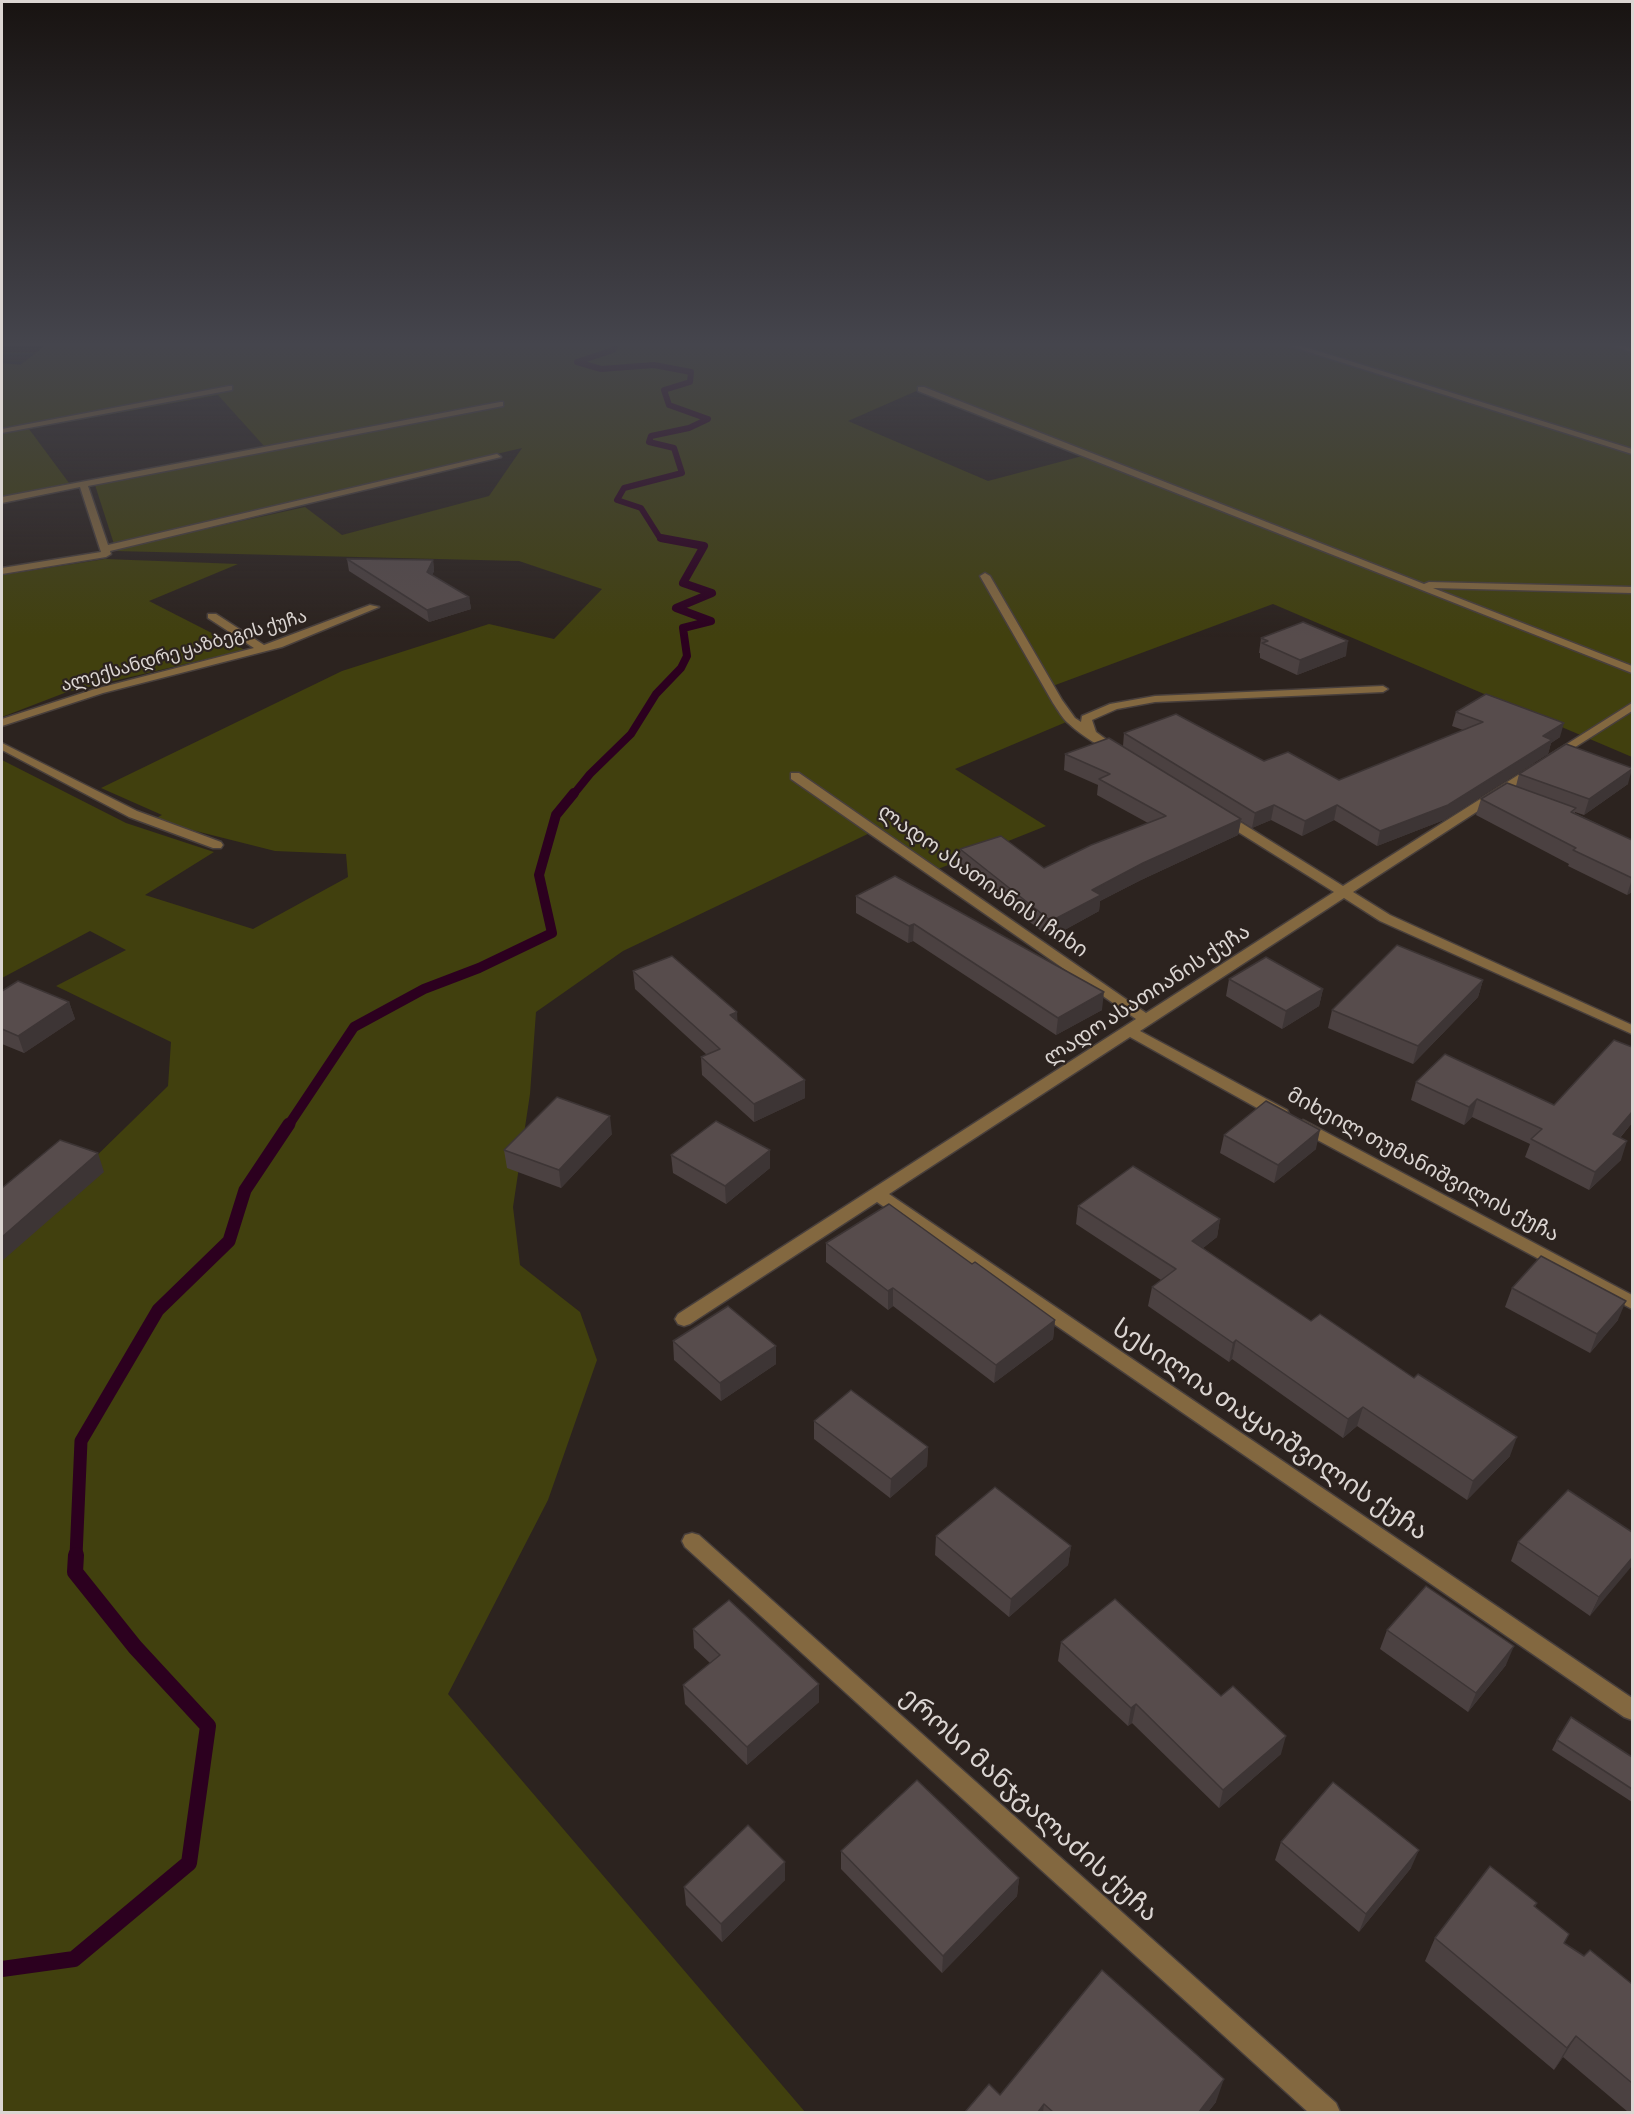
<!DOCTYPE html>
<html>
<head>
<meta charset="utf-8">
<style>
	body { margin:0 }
	#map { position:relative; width:1634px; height:2114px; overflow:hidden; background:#2c231f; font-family:"Alegreya Sans",sans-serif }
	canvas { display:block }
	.frame { position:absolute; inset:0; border:3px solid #dbd5d2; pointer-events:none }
</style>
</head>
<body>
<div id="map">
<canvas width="1634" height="2114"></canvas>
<div class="frame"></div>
</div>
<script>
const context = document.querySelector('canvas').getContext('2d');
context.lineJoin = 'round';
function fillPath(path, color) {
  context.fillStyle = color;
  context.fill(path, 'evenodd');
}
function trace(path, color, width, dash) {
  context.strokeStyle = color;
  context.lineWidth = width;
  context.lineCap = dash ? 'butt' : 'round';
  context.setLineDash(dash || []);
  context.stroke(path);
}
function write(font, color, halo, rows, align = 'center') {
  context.font = font + ' "Alegreya Sans","Noto Sans Georgian",sans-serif';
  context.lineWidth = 4.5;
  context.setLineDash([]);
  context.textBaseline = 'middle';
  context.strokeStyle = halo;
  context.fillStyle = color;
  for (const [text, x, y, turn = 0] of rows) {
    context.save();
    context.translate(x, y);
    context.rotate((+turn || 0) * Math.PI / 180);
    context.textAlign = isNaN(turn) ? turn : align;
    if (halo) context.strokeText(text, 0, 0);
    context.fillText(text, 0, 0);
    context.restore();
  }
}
const green = new Path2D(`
	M50,342H1605L1632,350V757L1273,604L1050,687L1071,720L955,769L1046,826L933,871L874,831L623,951L536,1012L530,1094L513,1207L520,1265L580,1312L597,1360L548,1500L448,1694L805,2112H2V1248L168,1086L171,1042L56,986L126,950L90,931L2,978V760L126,823L214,852L145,895L253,929L348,877L346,854L275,851L152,820L162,815L101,788L342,671L489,624L554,639L602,589L519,561L115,551V549L305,507L342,535L489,496L522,448L114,544L95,485L315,441L310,438L264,446L218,395L29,429L69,483L2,497V363L20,365ZM921,389L1086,455L988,481L848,421Z
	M105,559L238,564L149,601L245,650L67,692L2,717V575Z`);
const streamFar4 = new Path2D(`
	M617,342L613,350L577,362L601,369L654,365L691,372L690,382L664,390L669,405L708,419L689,428L651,436L649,442L674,448L682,473L624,488L617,500L641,508L660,538L669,540`);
const streamFar3 = new Path2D(`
	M573,795L590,774L631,734L656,694L681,668L687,656L683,628L711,621L676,608L712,593L683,583L704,546L661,538`);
const streamFar2 = new Path2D(`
	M288,1126L354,1027L424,989L479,968L552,933L539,875L556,815L574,793`);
const streamFar1 = new Path2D(`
	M76,1556L81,1441L158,1310L229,1241L245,1190L289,1124`);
const stream = new Path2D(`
	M2,1969L74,1959L189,1863L208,1726L135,1647L75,1572L76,1555`);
const minor = new Path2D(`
	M1277,342H1289L1632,449V454Z
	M1602,342H1614L1632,348V352Z
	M229,386H232V390L2,433V429Z
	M918,387H924L1424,584L1429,582L1632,587V593L1433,588L1632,666V673L918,391Z
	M500,402H503V406L88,486L108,545L497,454L501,457L110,551L111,554L106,557L2,574V568L101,552L80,487L2,503V497Z
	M985,573L990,576L1062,700L1075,718L1081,722L1082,716L1110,704L1155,696L1383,686L1388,689L1383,692L1155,702L1117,709L1092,720L1096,732L1122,751L1120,753C1109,755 1076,731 1068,723C1062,718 1058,710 1053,703L980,576Z
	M370,605L379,607L282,647L103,693L2,726V719L95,689L254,648L208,618V614H216L264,645Z
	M1632,703V711L1558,758L1554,760L1548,756Z
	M2,743L137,811L221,842L223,845L221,848H213L129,817L2,750Z
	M1534,765L1538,766V772L1353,892L1390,915L1632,1025V1034L1380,921L1344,898L1140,1031L1287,1110L1289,1114L1287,1118H1275L1130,1037L889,1194L1632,1698V1720L1624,1717L877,1202L690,1324L684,1326L678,1324L675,1319L678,1314L1136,1019L791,779V773H799L1146,1013L1334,892L1219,820L1217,817L1219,814H1227L1343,886Z
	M1303,1120L1632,1295V1309L1297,1129L1295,1125Z
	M692,1533L699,1535L1336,2103L1340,2112H1308L685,1547L682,1541L685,1535Z`);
const wall = new Path2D(`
	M347,559L433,560L434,571L432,575L469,597L471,609L429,622L349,571Z
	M1261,638L1346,656L1297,675L1260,658V653H1259Z
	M1456,712L1560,737L1551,743L1548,754L1444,820L1377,846L1334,820L1302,836L1271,820L1252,828L1241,821L1238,835L1141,880L1100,901L1099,911L1050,938L959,866L960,849L1044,868L1148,823L1097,795L1098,785L1064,770L1065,754L1123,746L1124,733L1264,761L1339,780L1463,730L1452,726Z
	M1519,774L1628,784L1584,815L1575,812V813L1632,840V892L1627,895L1568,866L1569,864L1476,815L1481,799L1516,786Z
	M856,896L1102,1010L1056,1035L913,941L908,943L856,913Z
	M633,971L738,1022L805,1080V1098L754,1122L702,1075L701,1057L707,1055L635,989Z
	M1229,979L1323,989L1319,1006L1282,1029L1226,996Z
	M1483,980L1478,997L1413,1064L1328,1028L1332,1010Z
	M2,991L69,1002L75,1019L24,1053L2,1044Z
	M1632,1047V1123L1620,1138L1621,1160L1589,1190L1525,1157L1530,1144L1472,1117L1464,1125L1411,1100L1416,1082L1554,1105Z
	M612,1134L561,1188L507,1168L504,1150Z
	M1224,1135L1316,1149L1274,1183L1220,1153Z
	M770,1150V1168L726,1204L673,1173L671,1155Z
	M1078,1206L1220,1219L1217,1237L1203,1248L1510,1456L1467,1500L1357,1426L1343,1438L1232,1359L1229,1362L1148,1306L1152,1287L1161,1280L1076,1224Z
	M826,1243L972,1264L1055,1320L1053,1339L994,1383L893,1306L888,1310L826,1262Z
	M1512,1288L1618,1320L1590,1353L1505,1307Z
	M673,1341L776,1346V1364L721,1401L674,1360Z
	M814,1421L928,1447L927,1466L890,1498L814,1439Z
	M1632,1532L1590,1616L1511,1561L1518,1542Z
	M936,1536L1071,1546L1068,1565L1009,1617L935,1555Z
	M693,1629L819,1702L747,1765L685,1704L683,1685L710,1663L694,1648Z
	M1387,1630L1506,1665L1468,1712L1380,1649Z
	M1061,1642L1281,1754L1219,1808L1132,1723L1128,1726L1058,1661Z
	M1557,1740L1632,1757V1802L1552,1750Z
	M1281,1842L1411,1868L1359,1932L1275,1860Z
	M841,1851L1019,1878L1017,1896L942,1973L841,1869Z
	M785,1862V1880L722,1942L686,1905L684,1887Z
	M1537,1903L1535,1907L1564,1943L1584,1956L1632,1984V2112H1628L1563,2057L1554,2070L1425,1961L1435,1938Z
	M1000,2095L1216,2102L1208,2112H965Z`);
const shadedWall = new Path2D(`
	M433,560L434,571L429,583L427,572Z
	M469,597L471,609L429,622L427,610Z
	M1348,641L1346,656L1297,675L1300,660Z
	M1564,723L1560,737L1551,743L1548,754L1444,820L1377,846L1380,831L1543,736Z
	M1632,769L1628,784L1584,815L1589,799Z
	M1274,805L1271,820L1252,828L1255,813Z
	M1337,805L1334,820L1302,836L1305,821Z
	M1241,819L1238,835L1141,880L1100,901L1099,911L1050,938L1051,921L1092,890L1143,863Z
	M1632,879V892L1627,895Z
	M914,924L913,941L908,943L909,926Z
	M1483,980L1478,997L1413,1064L1418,1046Z
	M1323,989L1319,1006L1282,1029L1286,1011Z
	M1104,992L1102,1010L1056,1035L1058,1018Z
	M69,1002L75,1019L24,1053L18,1036Z
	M737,1012L738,1030L730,1015Z
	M805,1080V1098L754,1122V1104Z
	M1477,1099L1472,1117L1464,1125L1469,1107Z
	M1632,1112V1123L1607,1153L1613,1134Z
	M610,1116L612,1134L561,1188L559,1170Z
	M1320,1130L1316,1149L1274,1183L1278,1165Z
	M1627,1141L1621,1160L1589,1190L1595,1172Z
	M770,1150V1168L726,1204L725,1186Z
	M98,1153L104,1172L2,1261V1237Z
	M1220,1219L1217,1237L1189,1259L1192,1241Z
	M893,1288V1306L888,1310V1291Z
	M1626,1301L1618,1320L1590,1353L1597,1334Z
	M1055,1320L1053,1339L994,1383L996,1365Z
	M1236,1340L1232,1359L1229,1362L1233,1343Z
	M776,1346V1364L721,1401L720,1383Z
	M1363,1407L1357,1426L1343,1438L1348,1419Z
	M1517,1437L1510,1456L1467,1500L1473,1481Z
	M928,1447L927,1466L890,1498L891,1479Z
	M1071,1546L1068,1565L1009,1617L1011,1599Z
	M1632,1558V1566L1590,1616L1599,1597Z
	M1514,1646L1506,1665L1468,1712L1476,1693Z
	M819,1684V1702L747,1765V1747Z
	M1136,1704L1132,1723L1128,1726L1131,1708Z
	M1286,1736L1281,1754L1219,1808L1223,1790Z
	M1419,1850L1411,1868L1359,1932L1366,1914Z
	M785,1862V1880L722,1942L721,1924Z
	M1019,1878L1017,1896L942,1973L943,1956Z
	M1576,2036L1563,2057L1554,2070L1567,2048Z
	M1224,2079L1216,2102L1208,2112H1199Z
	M1044,2104L1043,2112H1038Z`);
const building = new Path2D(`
	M347,559L433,560L427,572L469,597L427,610Z
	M1303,622L1348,641L1300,660L1262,643L1268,641L1261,638Z
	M1486,694L1564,723L1543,736L1552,740L1448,805L1380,831L1337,805L1305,821L1274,805L1255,813L1124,733L1176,714L1264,761L1288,752L1339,780L1483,722L1456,712Z
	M1109,738L1241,819L1143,863L1092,890L1101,895L1051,921L960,849L1001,836L1044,868L1091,845L1166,816L1099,779L1110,774L1065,754Z
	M1566,744L1632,768V769L1589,799L1519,774Z
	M1507,783L1576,808L1571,812L1632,840V878L1573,850L1576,848L1481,799Z
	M895,876L1104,992L1058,1018L914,924L909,926L856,896Z
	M1397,945L1483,980L1418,1046L1332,1010Z
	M672,956L737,1012L730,1015L805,1080L754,1104L701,1057L720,1049L633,971Z
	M1266,957L1323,989L1286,1011L1229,979Z
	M18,981L69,1002L18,1036L2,1029V991Z
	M1614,1040L1632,1047V1112L1613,1134L1627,1141L1595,1172L1531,1139L1542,1129L1477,1099L1469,1107L1416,1082L1445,1054L1554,1105Z
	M557,1097L610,1116L559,1170L504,1150Z
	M1266,1101L1320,1130L1278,1165L1224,1135Z
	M716,1121L770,1150L725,1186L671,1155Z
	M60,1140L98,1153L2,1237V1188Z
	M1133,1166L1220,1219L1192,1241L1311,1321L1320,1314L1414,1378L1418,1374L1517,1437L1473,1481L1363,1407L1348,1419L1236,1340L1233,1343L1152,1287L1176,1269L1078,1206Z
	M889,1204L972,1264L975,1262L1055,1320L996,1365L893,1288L888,1291L826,1243Z
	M1541,1256L1626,1301L1597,1334L1512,1288Z
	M728,1306L776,1346L720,1383L673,1341Z
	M851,1390L928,1447L891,1479L814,1421Z
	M995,1487L1071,1546L1011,1599L936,1536Z
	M1568,1490L1632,1532V1558L1599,1597L1518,1542Z
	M1426,1586L1514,1646L1476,1693L1387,1630Z
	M1115,1599L1221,1696L1233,1686L1286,1736L1223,1790L1136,1704L1131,1708L1061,1642Z
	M729,1600L819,1684L747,1747L683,1685L720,1655L693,1629Z
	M1571,1717L1632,1757V1789L1557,1740Z
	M917,1780L1019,1878L943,1956L841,1851Z
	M1333,1782L1419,1850L1366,1914L1281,1842Z
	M748,1825L785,1862L721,1924L684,1887Z
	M1490,1866L1537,1903L1534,1906L1569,1934L1564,1943L1584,1956L1590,1950L1632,1984V2083L1576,2036L1567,2048L1435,1938Z
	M1102,1970L1224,2079L1199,2112H1053L1044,2104L1038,2112H965L989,2084L1000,2095Z`);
const farStreetnames = [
	["ალექსანდრე ყაზბეგის ქუჩა",184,651,-16]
];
const streetNames = [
	["ლადო ასათიანის I ჩიხი",983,881,35],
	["ლადო ასათიანის ქუჩა",1147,995,-33],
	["მიხეილ თუმანიშვილის ქუჩა",1423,1165,28]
];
const nearStreetnames = [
	["სესილია თაყაიშვილის ქუჩა",1270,1430,34],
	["ეროსი მანჯგალაძის ქუჩა",1029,1805,42]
];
fillPath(green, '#41400e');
trace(streamFar4, '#2c001f', 6);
trace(streamFar3, '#2c001f', 8);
trace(streamFar2, '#2c001f', 10);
trace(streamFar1, '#2c001f', 13);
trace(stream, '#2c001f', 16);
trace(minor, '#483f3c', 3);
fillPath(minor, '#836840');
fillPath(wall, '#4b4141');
fillPath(shadedWall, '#3d3535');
fillPath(building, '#574c4c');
trace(building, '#3d3535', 1.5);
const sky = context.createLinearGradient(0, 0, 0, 638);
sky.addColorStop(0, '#181311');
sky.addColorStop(0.54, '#45454d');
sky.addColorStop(1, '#45454d00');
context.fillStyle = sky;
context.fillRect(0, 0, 1634, 638);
write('18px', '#dbd5d2', '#2c231f', farStreetnames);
write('21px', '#dbd5d2', '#2c231f', streetNames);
write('26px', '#dbd5d2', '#2c231f', nearStreetnames);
</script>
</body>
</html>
